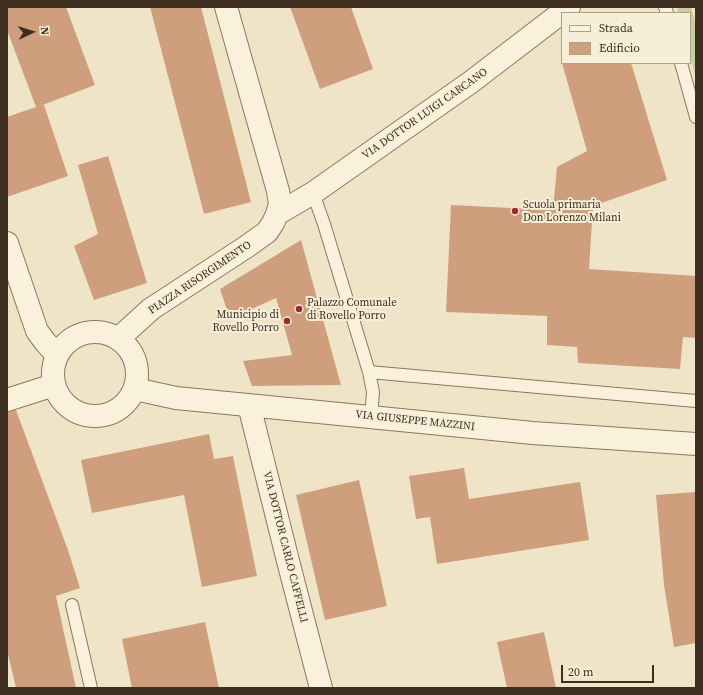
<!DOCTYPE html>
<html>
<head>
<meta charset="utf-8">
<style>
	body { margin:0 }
	#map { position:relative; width:703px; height:695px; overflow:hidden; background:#f0e4c8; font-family:"Source Serif 4",serif }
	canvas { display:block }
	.frame { position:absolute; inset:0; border:8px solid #3d2e20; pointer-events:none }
	.legend { position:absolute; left:561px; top:12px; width:130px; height:52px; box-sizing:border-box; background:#f7eed8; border:1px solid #ada18e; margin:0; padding:5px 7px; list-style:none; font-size:12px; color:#3d2e20 }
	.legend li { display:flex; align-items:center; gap:8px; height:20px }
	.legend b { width:20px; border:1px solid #ada18e }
	.north { position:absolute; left:12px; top:12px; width:40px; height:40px; -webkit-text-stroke:3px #f7eed8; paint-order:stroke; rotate:86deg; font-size:11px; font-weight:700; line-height:16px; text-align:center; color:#3d2e20 }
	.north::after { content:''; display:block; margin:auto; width:14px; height:18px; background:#3d2e20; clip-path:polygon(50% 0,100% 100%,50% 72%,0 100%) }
	.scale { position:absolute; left:561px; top:665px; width:93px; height:18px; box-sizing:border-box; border:2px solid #3d2e20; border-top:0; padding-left:5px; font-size:12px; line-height:14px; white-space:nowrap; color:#3d2e20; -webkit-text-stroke:3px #f7eed8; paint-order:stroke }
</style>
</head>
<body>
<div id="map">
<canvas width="703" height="695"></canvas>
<div class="frame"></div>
<ul class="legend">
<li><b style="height:5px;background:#faf1dc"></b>Strada</li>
<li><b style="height:11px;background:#cf9f7d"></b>Edificio</li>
</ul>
<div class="north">N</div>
<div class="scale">20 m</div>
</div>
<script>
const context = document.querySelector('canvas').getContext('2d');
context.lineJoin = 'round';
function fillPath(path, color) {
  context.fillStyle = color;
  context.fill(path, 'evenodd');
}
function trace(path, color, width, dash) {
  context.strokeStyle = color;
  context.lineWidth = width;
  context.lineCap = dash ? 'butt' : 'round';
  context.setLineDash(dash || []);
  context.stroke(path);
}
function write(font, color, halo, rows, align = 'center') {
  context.font = font + ' "Source Serif 4",serif';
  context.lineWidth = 4;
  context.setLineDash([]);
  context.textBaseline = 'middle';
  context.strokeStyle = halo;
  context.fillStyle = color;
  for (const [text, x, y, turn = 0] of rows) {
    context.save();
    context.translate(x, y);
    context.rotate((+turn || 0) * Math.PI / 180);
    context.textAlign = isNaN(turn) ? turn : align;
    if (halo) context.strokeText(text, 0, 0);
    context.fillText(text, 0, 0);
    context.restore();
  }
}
const green = new Path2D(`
	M677,7H691L696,26V78L690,57V13H678Z`);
const building = new Path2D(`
	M7,7H66L95,85L40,106L44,105L68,176L7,197V117L36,107L7,30Z
	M150,7H201L251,202L204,214Z
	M290,7H351L373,69L320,89Z
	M562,63H631L667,180L593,206L589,269L696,276V338L683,337L680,369L578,363L577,347L547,345V316L446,312L451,205L553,210L557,167L587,151Z
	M108,156L147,283L94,300L74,246L98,234L78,165Z
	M301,240L341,385L252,386L243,361L292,355L276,298L230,319L220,289Z
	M16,410L68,550L80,588L56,596L76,688H16L7,650V412Z
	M209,434L214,459L233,456L257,576L202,587L184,495L92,513L81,460Z
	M464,468L469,499L580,482L589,540L437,564L430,517L416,519L409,476Z
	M359,480L387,606L325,620L296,495Z
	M696,492V643L674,647L664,585L656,495Z
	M205,622L219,688H132L122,639Z
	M544,632L556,688H507L497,642Z`);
const lane = new Path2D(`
	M665,7L667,13
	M681,63L696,117
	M313,193L324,224L369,372L373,392L371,417
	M369,372L696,401
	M72,605L91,688`);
const street = new Path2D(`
	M277,214L313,193L471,82L569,7
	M7,243L37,331L46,343L57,355
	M53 374a42 42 0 1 1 84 0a42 42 0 1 1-84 0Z
	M118,339L151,309L246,247L267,232L273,223L277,214L280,204L278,191L226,7
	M135,389L176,398L533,433L696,444
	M7,400L54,385
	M249,405L288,561L321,688`);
const markers = [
	[515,211,4,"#9e2a2b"],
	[299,309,4,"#9e2a2b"],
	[287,321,4,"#9e2a2b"]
];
const streetNames = [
	["VIA DOTTOR LUIGI CARCANO",425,114,-35],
	["PIAZZA RISORGIMENTO",200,278,-34],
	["VIA GIUSEPPE MAZZINI",415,421,6],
	["VIA DOTTOR CARLO CAFFELLI",285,547,76]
];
const poiNames = [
	["Scuola primaria",523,205],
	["Don Lorenzo Milani",523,218],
	["Palazzo Comunale",307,303],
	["di Rovello Porro",307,316],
	["Municipio di",279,315,"right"],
	["Rovello Porro",279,328,"right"]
];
fillPath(green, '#c9cf9b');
fillPath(building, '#cf9f7d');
trace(lane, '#8d765c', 14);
trace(street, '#8d765c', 24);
trace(lane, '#faf1dc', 12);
trace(street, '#faf1dc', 22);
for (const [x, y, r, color] of markers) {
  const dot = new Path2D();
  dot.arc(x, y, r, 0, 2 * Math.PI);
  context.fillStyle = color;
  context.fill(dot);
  trace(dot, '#f7eed8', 1.5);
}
write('11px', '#3d2e20', '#f7eed8', streetNames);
write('11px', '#3d2e20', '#f7eed8', poiNames, 'left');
</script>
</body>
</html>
